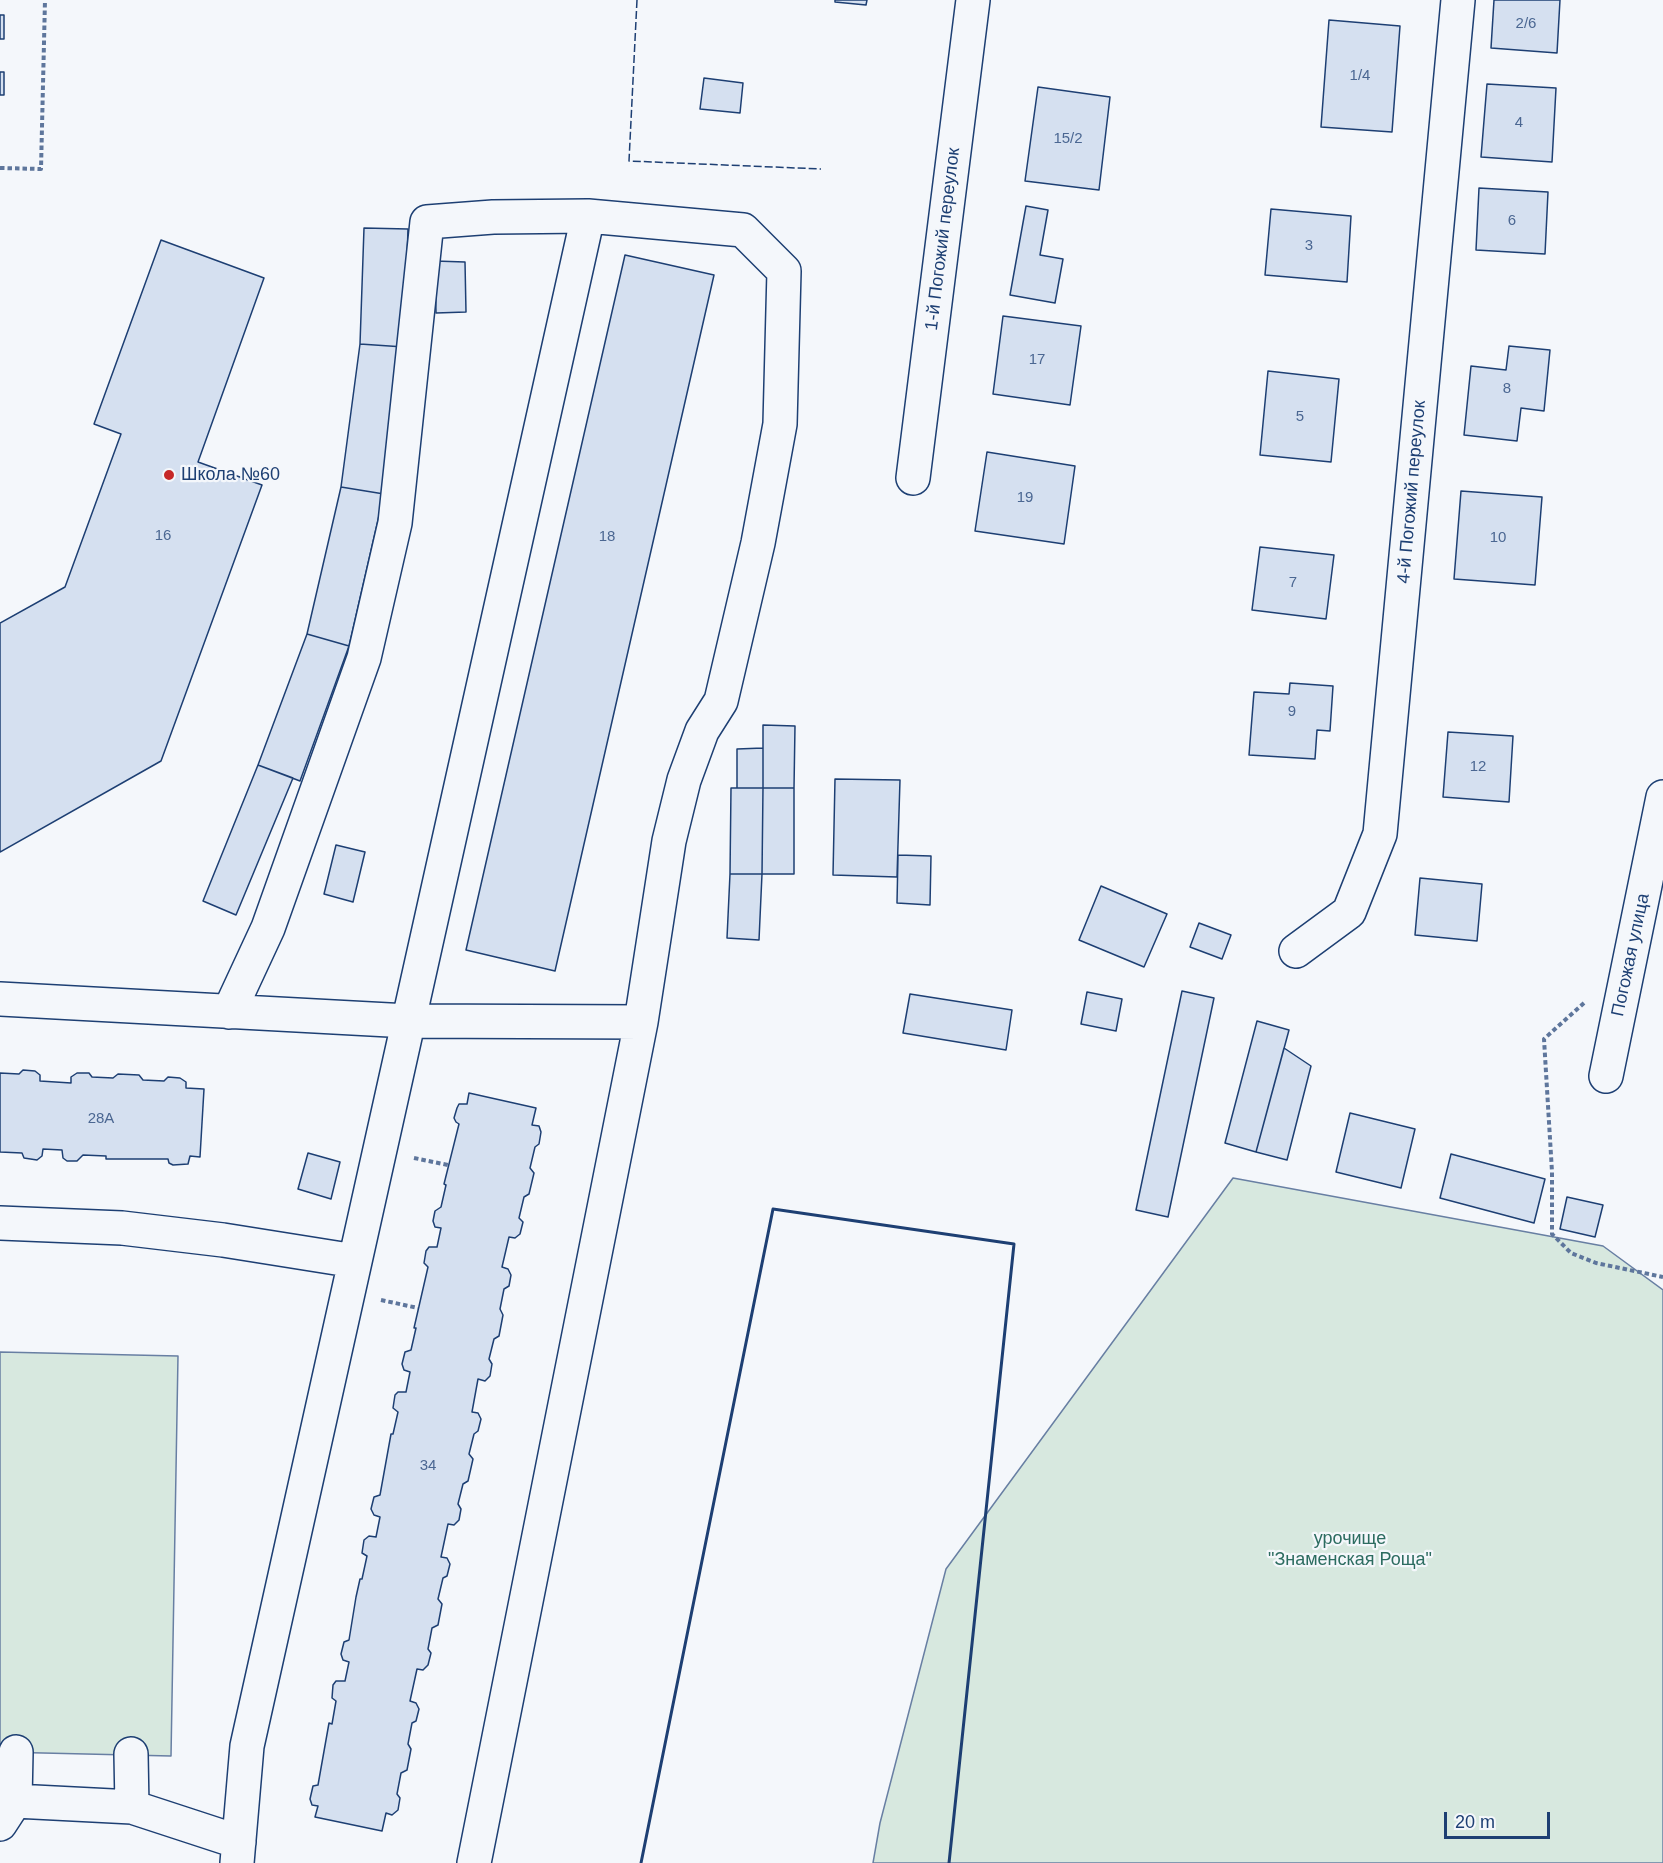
<!DOCTYPE html>
<html>
<head>
<meta charset="utf-8">
<style>
	body { margin:0 }
	#map { position:relative; width:1663px; height:1863px; overflow:hidden; background:#f4f7fb; font-family:Helvetica,sans-serif }
	canvas { display:block }
	.scale { position:absolute; left:1444px; top:1812px; width:106px; height:27px; box-sizing:border-box; border:3px solid #1d3f73; border-top:0; padding-left:8px; font-size:18px; line-height:21px; white-space:nowrap; color:#1d3f73; -webkit-text-stroke:4px #f4f7fb; paint-order:stroke }
</style>
</head>
<body>
<div id="map">
<canvas width="1663" height="1863"></canvas>
<div class="scale">20 m</div>
</div>
<script>
const context = document.querySelector('canvas').getContext('2d');
context.lineJoin = 'round';
function fillPath(path, color) {
  context.fillStyle = color;
  context.fill(path, 'evenodd');
}
function trace(path, color, width, dash) {
  context.strokeStyle = color;
  context.lineWidth = width;
  context.lineCap = dash ? 'butt' : 'round';
  context.setLineDash(dash || []);
  context.stroke(path);
}
function write(font, color, halo, rows, align = 'center') {
  context.font = font + ' Helvetica,sans-serif';
  context.lineWidth = 4.5;
  context.setLineDash([]);
  context.textBaseline = 'middle';
  context.strokeStyle = halo;
  context.fillStyle = color;
  for (const [text, x, y, turn = 0] of rows) {
    context.save();
    context.translate(x, y);
    context.rotate((+turn || 0) * Math.PI / 180);
    context.textAlign = isNaN(turn) ? turn : align;
    if (halo) context.strokeText(text, 0, 0);
    context.fillText(text, 0, 0);
    context.restore();
  }
}
const green = new Path2D(`
	M1233,1178L1603,1246L1663,1290V1863H873L880,1823L946,1569Z
	M0,1352L178,1356L171,1756L0,1752Z`);
const building = new Path2D(`
	M835,0H867L866,5L835,2Z
	M1494,0H1560L1557,53L1491,48Z
	M0,15H4V39H0Z
	M1329,20L1400,26L1392,132L1321,127Z
	M0,72H4V95H0Z
	M704,78L743,83L740,113L700,109Z
	M1487,84L1556,88L1552,162L1481,157Z
	M1038,87L1110,97L1099,190L1025,181Z
	M1479,188L1548,192L1545,254L1476,250Z
	M1026,206L1048,210L1040,255L1063,259L1055,303L1010,295Z
	M1271,209L1351,216L1347,282L1265,275Z
	M364,228L408,229L404,347L360,344Z
	M161,240L264,278L198,462L262,485L161,761L0,852V623L65,587L121,434L94,424Z
	M625,255L714,275L555,971L466,950Z
	M435,261L465,262L466,312L436,313Z
	M1003,316L1081,326L1070,405L993,394Z
	M360,344L404,347L384,494L341,487Z
	M1509,346L1550,350L1544,411L1521,408L1517,441L1464,435L1471,366L1506,370Z
	M1268,371L1339,379L1331,462L1260,455Z
	M987,452L1075,466L1064,544L975,531Z
	M341,487L384,494L349,646L307,634Z
	M1461,491L1542,497L1535,585L1454,579Z
	M1260,547L1334,555L1326,619L1252,610Z
	M307,634L349,646L300,781L258,765Z
	M1290,683L1333,686L1330,731L1317,730L1315,759L1249,755L1254,692L1289,694Z
	M763,725L795,726L794,788H763Z
	M1448,732L1513,736L1509,802L1443,797Z
	M763,748V788H737V749Z
	M258,765L293,778L236,915L203,901Z
	M835,779L900,780L897,877L833,875Z
	M731,788H763L762,874H730Z
	M763,788H794V874H762Z
	M336,845L365,852L353,902L324,894Z
	M898,855L931,856L930,905L897,903Z
	M730,874H762L759,940L727,938Z
	M1420,878L1482,884L1477,941L1415,935Z
	M1101,886L1167,914L1144,967L1079,940Z
	M1199,923L1231,935L1222,959L1190,947Z
	M1182,991L1214,998L1168,1217L1136,1210Z
	M1087,992L1122,999L1116,1031L1081,1024Z
	M910,994L1012,1010L1006,1050L903,1033Z
	M1257,1021L1289,1030L1256,1152L1225,1143Z
	M1284,1048L1311,1066L1287,1160L1256,1152Z
	M23,1070L35,1071L40,1075V1081L71,1083V1077L77,1073H89L92,1077L113,1078L118,1074L139,1075L143,1080L164,1081L168,1077L180,1078L186,1082V1088L204,1089L200,1157L190,1156L188,1164L173,1165L169,1163L168,1159H106V1156L83,1155L77,1161H67L63,1158L62,1150L43,1149L42,1156L37,1160L24,1158L22,1153L0,1152V1073L19,1074Z
	M469,1093L536,1108L532,1125L539,1126L541,1132L539,1144L535,1147L530,1168L534,1173L529,1194L524,1197L519,1218L523,1222L520,1234L515,1238L509,1237L502,1267L508,1269L511,1275L509,1286L504,1289L500,1309L503,1315L499,1336L494,1339L489,1359L492,1364L490,1376L485,1381L478,1379L472,1412L478,1413L481,1419L478,1431L474,1434L469,1454L473,1459L468,1481L463,1484L458,1504L461,1509L459,1520L454,1525L448,1524L441,1557L447,1558L450,1564L447,1576L443,1578L438,1599L442,1604L438,1625L432,1628L428,1649L431,1653L428,1665L423,1670L417,1669L410,1701L416,1703L419,1709L416,1721L412,1723L408,1744L411,1749L407,1770L401,1773L397,1794L400,1798L398,1810L392,1815L386,1813L382,1831L315,1817L318,1806L312,1805L310,1799L313,1786L318,1785L329,1723L332,1724L336,1701L332,1698L333,1685L336,1681H345L349,1662L343,1660L341,1654L344,1642L349,1640L356,1597L360,1579H362L367,1556L362,1553L364,1540L369,1536L376,1537L380,1517L374,1515L371,1509L374,1497L380,1495L391,1434H393L398,1412L393,1408L395,1395L398,1392H406L410,1372L404,1370L402,1364L405,1352L411,1350L416,1328H414L428,1267L424,1263L426,1251L429,1247H437L441,1228L435,1227L433,1221L435,1211L441,1207L446,1185L444,1184L459,1124L456,1122L454,1118L457,1108L459,1104H467Z
	M1350,1113L1415,1129L1401,1188L1336,1172Z
	M308,1153L340,1162L331,1199L298,1189Z
	M1451,1154L1545,1179L1534,1223L1440,1198Z
	M1567,1197L1603,1205L1595,1237L1560,1229Z`);
const path = new Path2D(`
	M0,168L41,169L45,0
	M1584,1003L1544,1039L1552,1172V1234L1571,1253L1596,1263L1663,1277
	M414,1158L448,1165
	M381,1300L418,1308`);
const minor = new Path2D(`
	M913,478L973,0
	M1296,951L1349,912L1380,834L1458,0
	M0,999L408,1021L641,1022
	M229,1012L268,928L364,658L395,523L427,222L493,217L588,216L247,1746L237,1863
	M1606,1076L1663,797
	M0,1223L122,1228L223,1240L355,1261
	M131,1754L132,1807
	M15,1801L16,1752
	M0,1824L15,1801L132,1807L239,1842
	M474,1863L641,1022L669,841L684,780L702,731L721,701L758,543L780,424L784,271L743,230L588,216`);
const fence = new Path2D(`
	M637,0L629,161L821,169`);
const wall = new Path2D(`
	M641,1863L773,1209L1014,1244L949,1863`);
const markers = [
	[169,475,6,"#c62828"]
];
const numberNames = [
	["2/6",1526,24],
	["1/4",1360,76],
	["4",1519,123],
	["15/2",1068,139],
	["6",1512,221],
	["3",1309,246],
	["17",1037,360],
	["8",1507,389],
	["5",1300,417],
	["19",1025,498],
	["16",163,536],
	["18",607,537],
	["10",1498,538],
	["7",1293,583],
	["9",1292,712],
	["12",1478,767],
	["28А",101,1119],
	["34",428,1466]
];
const streetNames = [
	["1-й Погожий переулок",943,239,-83],
	["4-й Погожий переулок",1412,492,-85],
	["Погожая улица",1631,955,-78]
];
const poiNames = [
	["Школа №60",181,475]
];
const parkNames = [
	["урочище",1350,1539],
	["\"Знаменская Роща\"",1350,1560]
];
fillPath(green, '#d7e8df');
trace(green, '#687fa3', 1.5);
fillPath(building, '#d5e0f0');
trace(building, '#1d3f73', 1.5);
trace(minor, '#1d3f73', 36);
trace(path, '#5e769c', 4, [4.5, 3]);
trace(minor, '#f4f7fb', 33);
trace(fence, '#1d3f73', 1.5, [8, 3]);
trace(wall, '#1d3f73', 3);
for (const [x, y, r, color] of markers) {
  const dot = new Path2D();
  dot.arc(x, y, r, 0, 2 * Math.PI);
  context.fillStyle = color;
  context.fill(dot);
  trace(dot, '#f4f7fb', 2);
}
write('15px', '#4b6792', null, numberNames);
write('18px', '#1d3f73', '#f4f7fb', streetNames);
write('18px', '#1d3f73', '#f4f7fb', poiNames, 'left');
write('18px', '#2c6c60', '#f4f7fb', parkNames);
</script>
</body>
</html>
